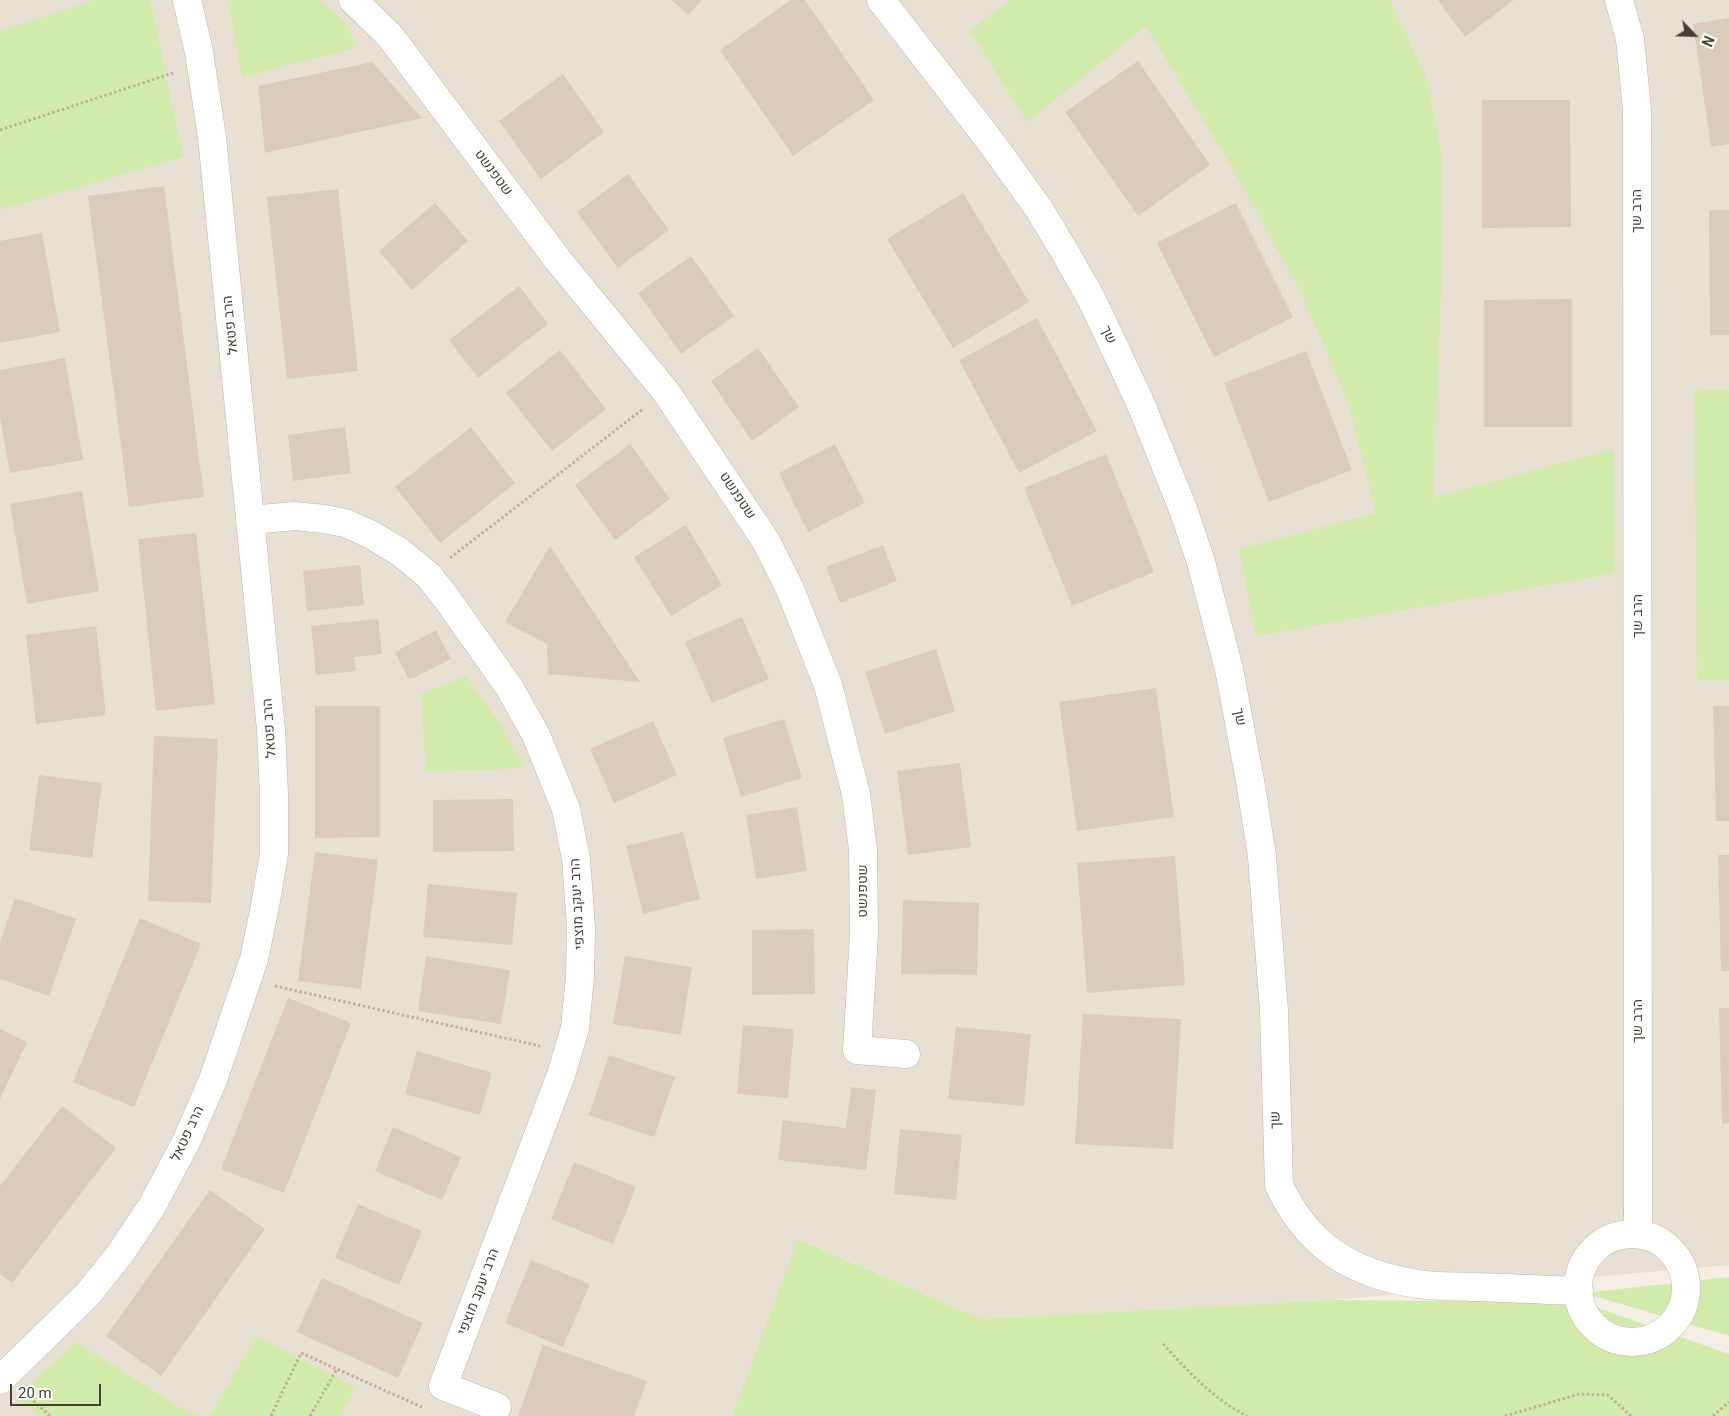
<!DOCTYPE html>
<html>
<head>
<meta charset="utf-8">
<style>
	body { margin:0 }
	#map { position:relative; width:1729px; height:1416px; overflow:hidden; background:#f4eee5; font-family:Roboto,sans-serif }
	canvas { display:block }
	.north { position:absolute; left:1669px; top:10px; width:50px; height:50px; -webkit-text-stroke:4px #fff; paint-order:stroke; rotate:114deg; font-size:14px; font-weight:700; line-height:20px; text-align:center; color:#463e34 }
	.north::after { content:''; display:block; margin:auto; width:18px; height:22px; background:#463e34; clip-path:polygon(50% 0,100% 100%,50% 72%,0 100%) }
	.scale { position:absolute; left:10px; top:1384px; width:91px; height:22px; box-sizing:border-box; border:2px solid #463e34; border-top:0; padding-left:6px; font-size:15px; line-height:18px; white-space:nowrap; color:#463e34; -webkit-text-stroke:4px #fff; paint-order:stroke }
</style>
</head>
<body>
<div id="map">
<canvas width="1729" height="1416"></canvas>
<div class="north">N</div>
<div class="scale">20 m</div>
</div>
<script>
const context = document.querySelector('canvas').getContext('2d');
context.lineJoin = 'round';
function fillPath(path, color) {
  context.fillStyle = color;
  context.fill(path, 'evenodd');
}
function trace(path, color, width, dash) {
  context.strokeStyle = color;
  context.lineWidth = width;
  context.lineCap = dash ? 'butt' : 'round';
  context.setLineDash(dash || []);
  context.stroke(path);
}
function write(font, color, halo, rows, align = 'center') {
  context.font = font + ' Roboto,Heebo,sans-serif';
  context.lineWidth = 4;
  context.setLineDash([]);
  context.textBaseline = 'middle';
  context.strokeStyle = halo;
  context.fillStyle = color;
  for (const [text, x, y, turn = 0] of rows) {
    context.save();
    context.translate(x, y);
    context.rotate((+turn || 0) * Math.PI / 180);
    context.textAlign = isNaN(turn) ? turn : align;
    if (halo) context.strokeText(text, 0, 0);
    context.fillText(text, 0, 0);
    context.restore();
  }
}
const residential = new Path2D(`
	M0,0H1729V1265L1333,1300L981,1319L799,1239L732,1416H0Z`);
const green = new Path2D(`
	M95,0H150L183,157L0,210V31Z
	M228,0H319L345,22L357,48L242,77Z
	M1010,0H1390L1426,78L1441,152L1442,263L1433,498L1613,449L1615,573L1256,636L1239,549L1376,513L1349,405L1301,292L1230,164L1146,26L1027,122L970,30Z
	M1729,390V680H1697L1694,391Z
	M466,676L500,724L524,768L426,772L421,694Z
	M798,1239L981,1319L1333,1300L1581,1302L1729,1354V1416H732Z
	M1729,1277V1336L1584,1293Z
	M256,1336L356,1388L340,1416H210Z
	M76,1342L183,1410L201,1416H40L17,1397Z`);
const building = new Path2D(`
	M672,0H702L688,15Z
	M791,0H805L874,100L793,156L720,50Z
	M1438,0H1514L1465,37Z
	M1729,18V144L1711,147L1693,24Z
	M1138,61L1210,165L1138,216L1065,112Z
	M372,62L422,118L265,153L258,86Z
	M563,74L604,132L541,179L499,121Z
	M1482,100H1570L1571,227L1482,228Z
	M628,174L669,230L618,268L577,212Z
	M164,186L204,497L129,507L88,196Z
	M338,189L358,371L287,379L267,197Z
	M963,193L1029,302L953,348L887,239Z
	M435,203L468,241L412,290L379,251Z
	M1236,203L1293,317L1214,357L1157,243Z
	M1709,210H1729V335H1710Z
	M42,233L60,332L0,343V241Z
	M691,256L734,316L681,354L638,293Z
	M519,286L548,324L478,378L449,340Z
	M1572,299V427H1484V300Z
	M1037,318L1097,431L1019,473L959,360Z
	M758,348L799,407L752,441L711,381Z
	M560,350L606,409L552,451L506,393Z
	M1306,351L1352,470L1269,502L1224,383Z
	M65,358L83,460L10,473L0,418V370Z
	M345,427L351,473L293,481L288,435Z
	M471,427L515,483L440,543L395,487Z
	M630,444L670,499L615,540L575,485Z
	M835,444L865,503L808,532L779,473Z
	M1106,454L1154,572L1072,606L1024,488Z
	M82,491L99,591L27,604L10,504Z
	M686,525L722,585L671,616L634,557Z
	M196,533L215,704L156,711L138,539Z
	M883,545L897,581L840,603L826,567Z
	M550,546L640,682L548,674L547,644L505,622Z
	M360,565L364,605L307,611L303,571Z
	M742,617L769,679L712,703L685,642Z
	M378,619L382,654L354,657L356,671L316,675L311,626Z
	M96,626L106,715L36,724L26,635Z
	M436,630L451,659L409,680L395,652Z
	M936,649L955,711L885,734L865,672Z
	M1156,688L1174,817L1077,831L1059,702Z
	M315,706H380V837L315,838Z
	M1713,706H1729V821H1716Z
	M784,719L802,778L741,797L723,738Z
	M653,721L677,775L614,803L590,749Z
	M154,736L218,739L211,903L148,901Z
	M960,763L971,847L908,855L897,771Z
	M39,775L102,783L92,858L29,850Z
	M513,799L514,851L433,852V800Z
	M797,807L807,871L756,879L746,815Z
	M683,832L700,899L643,914L626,846Z
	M315,852L378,860L361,989L298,981Z
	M1718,855H1729V971H1721Z
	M1175,856L1185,985L1087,993L1077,863Z
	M428,884L517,893L512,945L423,937Z
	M15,898L76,919L49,996L0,979V942Z
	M903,900L979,903L977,975L901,974Z
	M140,918L201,944L134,1107L73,1082Z
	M814,929L815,994L752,995V930Z
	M426,956L510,970L501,1024L418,1011Z
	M625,956L692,967L681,1035L613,1024Z
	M288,998L351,1023L284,1193L221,1169Z
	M1719,1008H1729V1123L1722,1124Z
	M1083,1014L1181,1019L1173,1149L1075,1144Z
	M743,1025L794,1029L788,1098L737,1094Z
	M956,1027L1031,1034L1024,1106L948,1099Z
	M0,1029L27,1042L0,1099Z
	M417,1051L492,1073L480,1115L405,1094Z
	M609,1055L675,1077L654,1137L589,1115Z
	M851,1087L876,1090L866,1170L778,1160L783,1120L846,1128Z
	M62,1106L116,1148L12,1283L0,1274V1186Z
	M393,1127L461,1157L442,1200L375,1171Z
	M900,1129L962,1135L956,1200L894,1194Z
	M574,1162L636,1187L613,1244L551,1219Z
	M210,1190L265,1229L161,1376L106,1336Z
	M358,1204L422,1231L399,1285L335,1258Z
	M531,1260L590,1284L563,1347L505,1323Z
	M322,1278L423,1323L398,1378L297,1332Z
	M543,1345L647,1381L634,1416H518Z`);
const path = new Path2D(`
	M0,130L173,73
	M450,558L643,409
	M275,986L540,1046
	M1163,1344C1188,1371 1213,1399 1247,1416
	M26,1394L50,1416
	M271,1416L301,1353L422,1407
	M310,1416L337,1369
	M1505,1416L1579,1394L1608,1395L1631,1416
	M1713,1416L1729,1402`);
const minor = new Path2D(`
	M353,0L390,36L558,260L666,392L766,541L790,589L828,685L856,794L863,850L864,934L857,1050L906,1054
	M881,0L990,141L1039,209L1066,254L1092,300L1140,402L1183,509L1201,562L1229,669L1251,786L1262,856L1274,1011L1279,1185C1307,1246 1352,1274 1418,1284C1437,1287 1457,1286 1475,1287C1510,1288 1544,1290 1579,1291
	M1619,0L1630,39L1637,109L1638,1234
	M251,520L295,516L324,519L345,523L370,534L400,552L428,575L447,599L509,687L536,735L566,809L576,859L581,927L580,977L575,1028L561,1075L443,1386L497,1407
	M1578 1288a54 54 0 1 1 108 0a54 54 0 1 1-108 0Z
	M0,1380L87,1295L120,1254L152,1206L186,1142L213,1080L254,959L265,906L274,854V795L271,729L212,137L199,52L187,0`);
const streetNames = [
	["שטפנשט",493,173,53],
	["הרב שך",1637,211,-90],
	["הרב פטאל",231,325,-96],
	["שך",1108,335,64],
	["שטפנשט",737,496,56],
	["הרב שך",1638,616,-90],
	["שך",1239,717,79],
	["הרב פטאל",270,728,-94],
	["שטפנשט",863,891,-90],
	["הרב יעקב מוצפי",578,904,-93],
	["הרב שך",1638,1021,-90],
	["שך",1276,1120,-91],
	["הרב פטאל",188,1134,-65],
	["הרב יעקב מוצפי",479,1292,-69]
];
fillPath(residential, '#e8e0d3');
fillPath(green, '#d1ebab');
fillPath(building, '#d9ccbd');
trace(minor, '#c0b6a7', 29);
trace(path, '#c2b197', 3, [2.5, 2.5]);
trace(minor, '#fff', 28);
write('14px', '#463e34', '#fff', streetNames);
</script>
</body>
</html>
